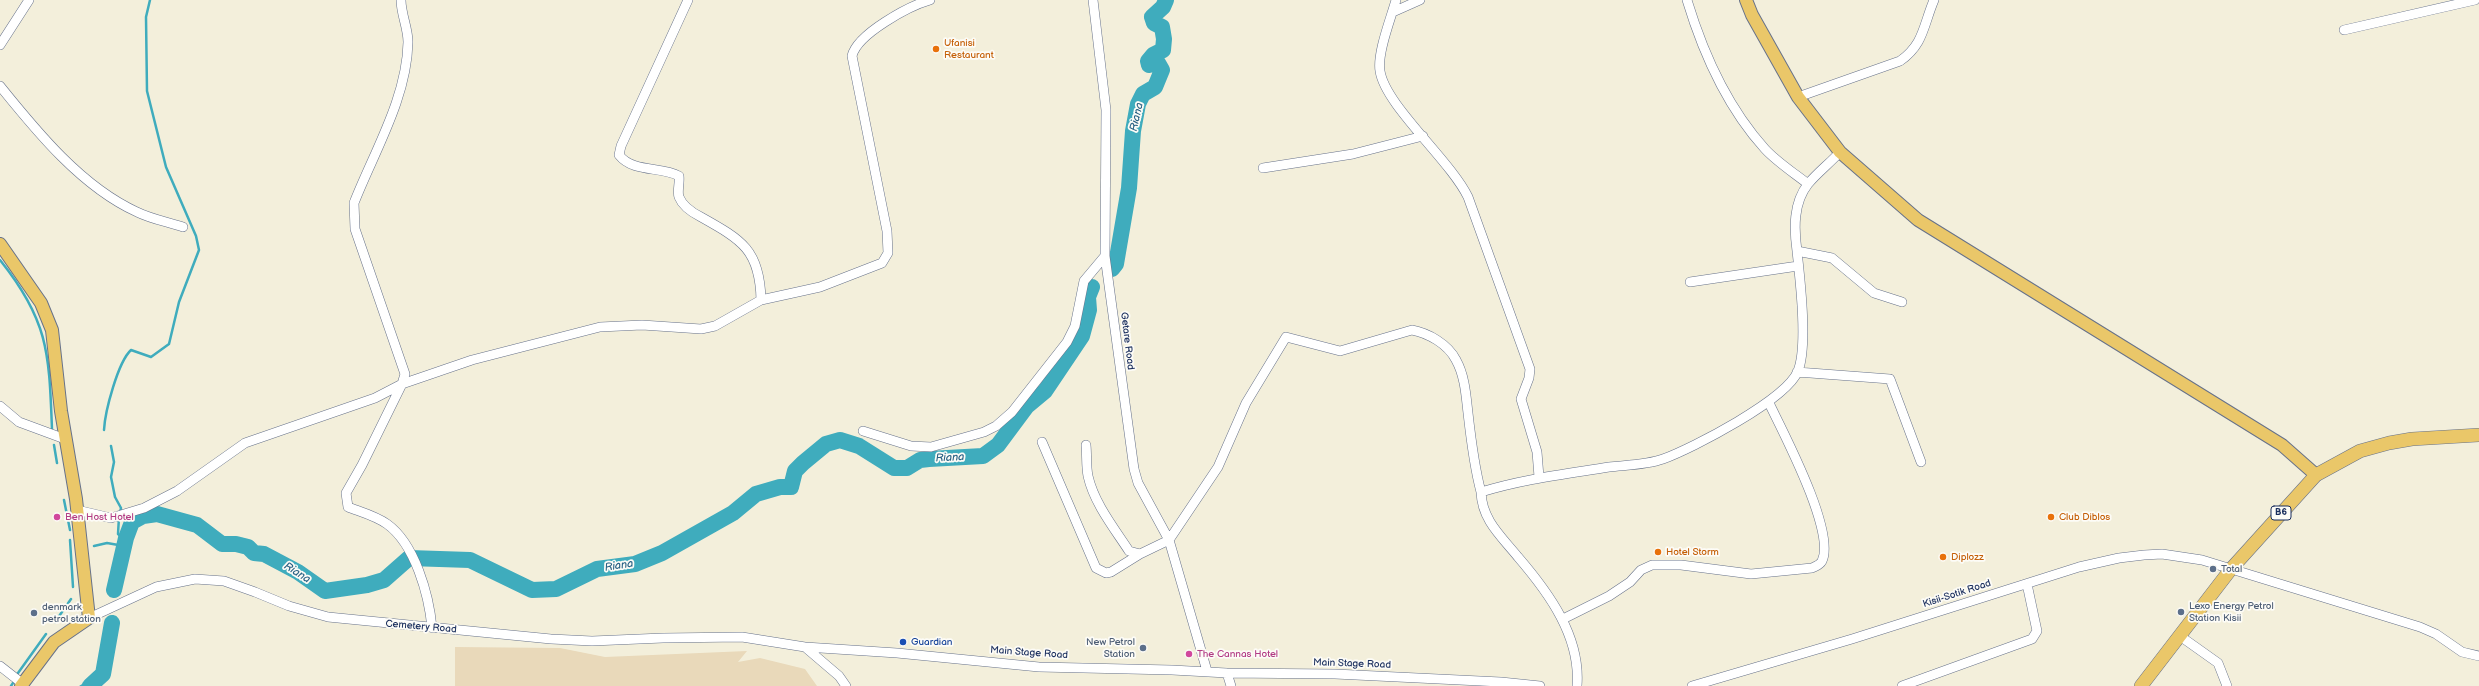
<!DOCTYPE html>
<html>
<head>
<meta charset="utf-8">
<style>
	body { margin:0 }
	canvas { display:block; background:#f3efdb }
</style>
</head>
<body>
<canvas width="2479" height="686"></canvas>
<script>
const context = document.querySelector('canvas').getContext('2d');
context.lineJoin = 'round';
function fillPath(path, color) {
  context.fillStyle = color;
  context.fill(path, 'evenodd');
}
function trace(path, color, width, dash) {
  context.strokeStyle = color;
  context.lineWidth = width;
  context.lineCap = dash ? 'butt' : 'round';
  context.setLineDash(dash || []);
  context.stroke(path);
}
function write(font, color, halo, rows, align = 'center') {
  context.font = font + ' "Balsamiq Sans",sans-serif';
  context.lineWidth = 3.5;
  context.setLineDash([]);
  context.textBaseline = 'middle';
  context.strokeStyle = halo;
  context.fillStyle = color;
  for (const [text, x, y, turn = 0] of rows) {
    context.save();
    context.translate(x, y);
    context.rotate((+turn || 0) * Math.PI / 180);
    context.textAlign = isNaN(turn) ? turn : align;
    if (halo) context.strokeText(text, 0, 0);
    context.fillText(text, 0, 0);
    context.restore();
  }
}
const built = new Path2D(`
	M455,647L560,648L605,657L747,651L738,662L760,658L805,669L817,686H455Z`);
const water = new Path2D(`
	M103,648L114,650L105,675L95,686H79L98,674Z`);
const stream = new Path2D(`
	M0,260C49,321 49,354 52,429
	M104,430C105,411 118,362 131,350L151,357L169,344L179,302L199,250L196,236L166,167L147,91L146,17L150,0
	M54,445L57,463
	M111,446L114,462L111,477L115,497L121,508L120,512
	M64,500L70,530
	M119,517L118,534L125,540
	M70,540L73,587
	M94,546L107,543L124,546
	M55,622L71,599
	M18,673L46,634
	M11,686L13,683`);
const river = new Path2D(`
	M1112,269L1116,264L1129,188L1133,131L1138,104L1143,94L1155,87L1162,70L1158,63L1149,65L1148,61L1153,55L1163,50L1164,39L1162,27L1154,23L1152,17L1163,7L1166,0
	M114,590L126,538L132,522L143,516L157,514L197,525L222,544H236L248,547L254,553L264,554L298,572L325,591L367,585L384,580L409,558L470,560L532,590L556,589L597,569L635,564L662,553L733,513L756,494L780,487H791L795,471L803,463L826,444L840,440L859,446L894,468H907L920,460L929,459L983,456L998,445L1027,406L1045,391L1082,336L1089,310L1088,297L1092,287
	M90,686L103,674L112,623`);
const minor = new Path2D(`
	M401,0C401,14 408,28 408,42C407,98 374,152 354,203L355,229L405,374L402,384L362,465L346,493L348,507C361,512 376,516 387,524C415,544 429,595 432,628
	M688,0L621,146L619,155C633,173 661,166 679,176C680,183 677,191 679,197C683,207 693,213 701,217C742,240 760,250 761,300
	M1093,0L1106,110L1105,256L1134,469L1138,483L1169,540L1207,671
	M1396,0C1391,18 1377,53 1380,71C1385,105 1450,160 1468,197L1530,369L1529,378L1521,399L1537,452L1539,477
	M1687,0C1703,53 1727,107 1765,149C1777,162 1794,173 1808,184
	M1393,12L1420,0
	M2344,30L2475,0
	M0,45L29,0
	M0,86C37,132 82,187 137,212C151,219 168,222 183,227
	M1798,97L1900,61C1924,44 1923,26 1934,0
	M1263,168L1353,154L1423,136
	M1797,251L1832,258L1874,293L1902,302
	M1690,282L1798,266
	M1797,372L1890,379L1921,462
	M0,406L19,422L65,439
	M863,431L911,446L931,447L984,432L996,426L1012,412L1067,342L1075,326L1084,281L1105,256
	M1042,442L1096,568L1106,573L1111,572L1140,554
	M1086,445C1087,455 1086,466 1088,476C1094,503 1114,528 1129,551L1140,554L1169,540L1218,467L1246,403L1286,337L1340,351L1412,330C1428,333 1448,344 1456,360C1465,376 1466,396 1468,413C1471,440 1474,466 1481,492
	M77,510L111,518L144,508L177,491L245,443L375,398L402,384L472,360L600,327L642,325L701,329L715,326L761,300L820,287L882,263L888,253L887,231L852,56C857,34 909,6 930,0
	M89,618L156,587L195,579L224,581L255,592L289,606L328,617L551,639L592,641L663,638L742,637L805,647L897,653L1039,667L1172,670L1227,673L1335,674L1501,682L1540,686
	M1563,619L1609,596L1630,582L1641,570L1652,565H1681L1751,574L1812,568C1816,566 1820,565 1822,561C1836,532 1783,432 1769,403
	M2180,636L2218,663L2227,686
	M805,647L839,676L846,686
	M0,666L23,684
	M1227,673L1231,686
	M1577,686C1581,637 1549,593 1518,557C1501,536 1482,520 1481,492C1523,479 1566,474 1609,467C1626,465 1646,465 1663,459C1693,448 1786,400 1798,371C1808,346 1800,279 1797,251C1794,229 1793,203 1808,184C1817,173 1830,163 1840,152
	M1692,686L1852,639L2079,567L2119,558L2144,555L2162,554L2202,560L2420,627L2436,634L2462,652L2479,656
	M1902,686L2032,639L2037,631L2027,584`);
const major = new Path2D(`
	M1746,0L1752,15L1798,97L1840,152L1918,220L2282,445L2316,475
	M0,244L41,303L52,330L61,411L76,499L89,618L54,642L21,686`);
const highway = new Path2D(`
	M2141,686L2231,569L2316,475L2360,451L2389,443L2412,439L2479,435`);
const markers = [
	[936,49,4,"#e8710a"],
	[57,517,4,"#d1479c"],
	[2051,517,4,"#e8710a"],
	[1658,552,4,"#e8710a"],
	[1943,557,4,"#e8710a"],
	[2213,569,4,"#5c6f8a"],
	[2181,612,4,"#5c6f8a"],
	[34,613,4,"#5c6f8a"],
	[903,642,4,"#1a4fb4"],
	[1143,648,4,"#5c6f8a"],
	[1189,654,4,"#d1479c"]
];
const shields = [
	[2281,513,20]
];
const shieldNames = [
	["B6",2281,513]
];
const foodNames = [
	["Ufanisi",944,43],
	["Restaurant",944,55],
	["Club Diblos",2059,517],
	["Hotel Storm",1666,552],
	["Diplozz",1951,557]
];
const streetNames = [
	["Getare Road",1127,341,83],
	["Kisii-Sotik Road",1957,594,-18],
	["Cemetery Road",421,627,5],
	["Main Stage Road",1029,653,4],
	["Main Stage Road",1352,664,2]
];
const hotelNames = [
	["Ben Host Hotel",65,517],
	["The Cannas Hotel",1197,654]
];
const serviceNames = [
	["Total",2221,569],
	["Lexo Energy Petrol",2189,606],
	["Station Kisii",2189,618],
	["denmark",42,607],
	["petrol station",42,619],
	["New Petrol",1135,642,"right"],
	["Station",1135,654,"right"]
];
const transitNames = [
	["Guardian",911,642]
];
const waterNames = [
	["Riana",1137,117,-77],
	["Riana",950,458,-3],
	["Riana",619,566,-9],
	["Riana",297,573,32]
];
fillPath(built, '#e9d9ba');
fillPath(water, '#3facbd');
trace(stream, '#3facbd', 2.5);
trace(river, '#3facbd', 16);
trace(minor, '#67728a', 10);
trace(major, '#67728a', 14);
trace(highway, '#67728a', 14);
trace(minor, '#fff', 9);
trace(major, '#eac769', 12);
trace(highway, '#eac769', 13);
for (const [x, y, r, color] of markers) {
  const dot = new Path2D();
  dot.arc(x, y, r, 0, 2 * Math.PI);
  context.fillStyle = color;
  context.fill(dot);
  trace(dot, '#fdfcf7', 1.5);
}
for (const [x, y, w] of shields) {
  const box = new Path2D();
  box.roundRect(x - w / 2, y - 7, w, 14, 3);
  context.fillStyle = '#fdfcf7';
  context.fill(box);
  trace(box, '#1b2f5e', 1);
}
write('bold 9px', '#1b2f5e', null, shieldNames);
write('10px', '#c56008', '#fdfcf7', foodNames, 'left');
write('10px', '#1b2f5e', '#fdfcf7', streetNames);
write('10px', '#b23c85', '#fdfcf7', hotelNames, 'left');
write('10px', '#4e5e75', '#fdfcf7', serviceNames, 'left');
write('10px', '#164399', '#fdfcf7', transitNames, 'left');
write('italic 11px', '#296184', '#fdfcf7', waterNames);
</script>
</body>
</html>
